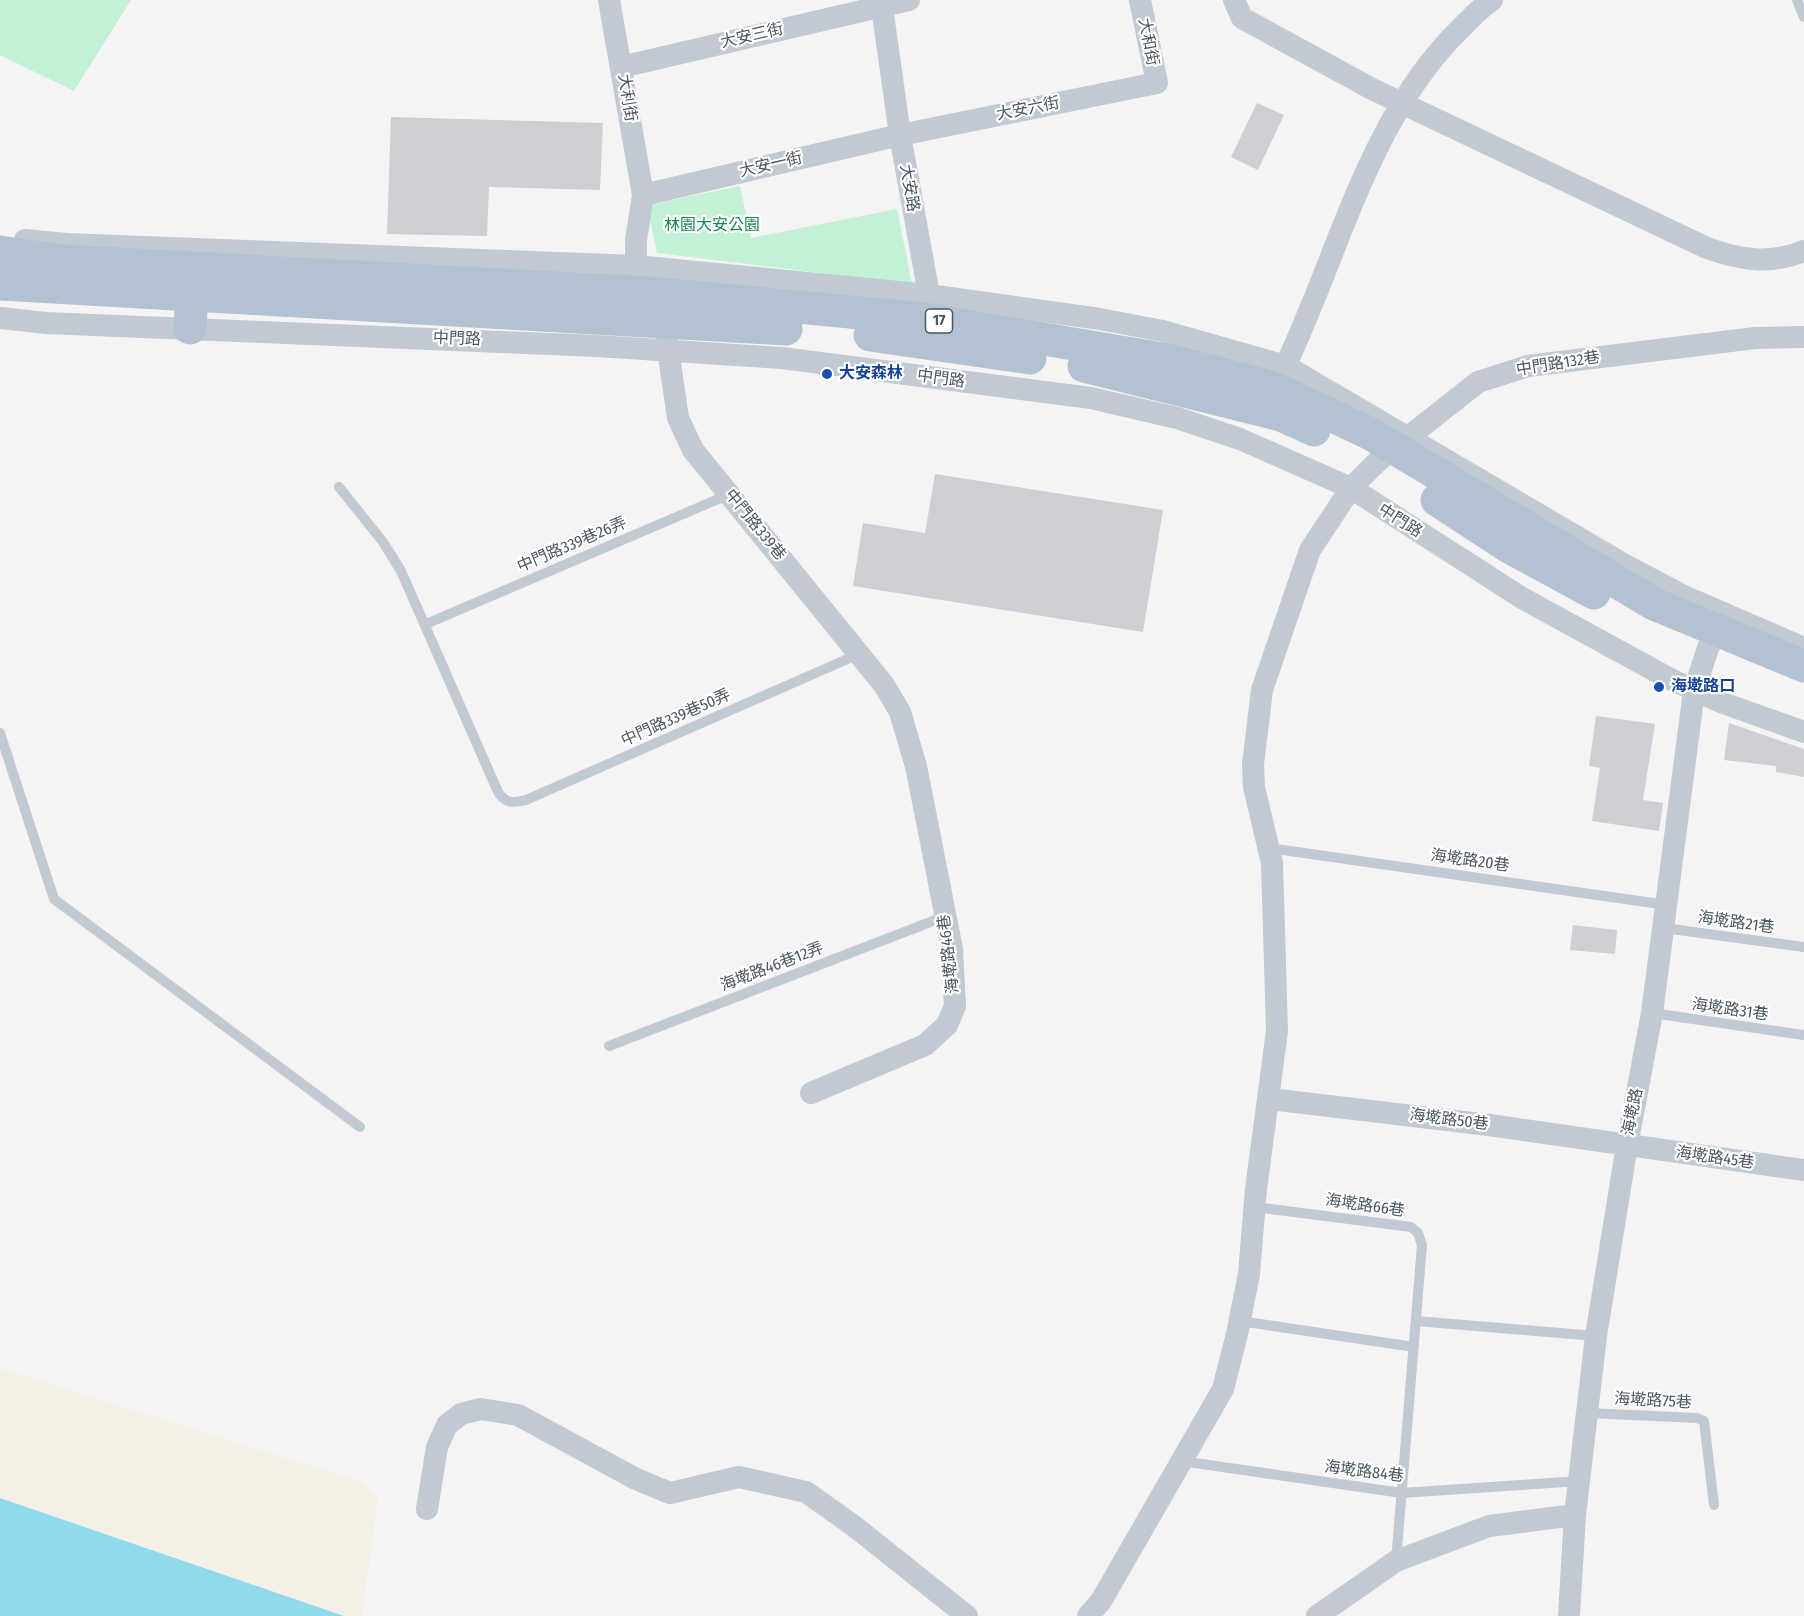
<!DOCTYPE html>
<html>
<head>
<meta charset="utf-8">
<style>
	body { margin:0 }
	canvas { display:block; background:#f5f3f3 }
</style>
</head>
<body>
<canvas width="1804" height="1616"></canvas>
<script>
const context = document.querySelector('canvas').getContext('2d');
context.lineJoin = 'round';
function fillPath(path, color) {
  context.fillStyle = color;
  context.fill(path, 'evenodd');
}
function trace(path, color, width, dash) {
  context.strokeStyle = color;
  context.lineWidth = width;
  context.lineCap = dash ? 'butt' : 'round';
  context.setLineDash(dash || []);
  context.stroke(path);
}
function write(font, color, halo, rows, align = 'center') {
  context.font = font + ' "Fira Sans Condensed","Noto Sans TC",sans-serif';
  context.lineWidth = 4.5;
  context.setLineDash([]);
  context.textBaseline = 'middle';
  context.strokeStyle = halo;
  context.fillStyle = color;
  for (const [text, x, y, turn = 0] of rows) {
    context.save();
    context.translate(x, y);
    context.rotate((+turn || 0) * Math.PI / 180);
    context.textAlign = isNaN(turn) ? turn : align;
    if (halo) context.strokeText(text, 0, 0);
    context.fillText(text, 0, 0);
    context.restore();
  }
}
const green = new Path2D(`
	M0,0H131L74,91L0,55Z
	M740,186L751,238L897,209L912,284L657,253L647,205Z`);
const sand = new Path2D(`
	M0,1368L359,1481L378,1498L362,1616H344L0,1498Z`);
const water = new Path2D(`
	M0,1498L344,1616H0Z`);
const building = new Path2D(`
	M1257,103L1284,115L1258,170L1231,157Z
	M391,117L603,123L600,190L489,187L487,236L387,234Z
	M935,474L1163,510L1143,632L853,586L863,523L925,533Z
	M1596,716L1655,724L1643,800L1663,803L1659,831L1592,821L1600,768L1589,766Z
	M1729,723L1804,749V777L1776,772V766L1724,760Z
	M1573,925L1617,930L1615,954L1570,950Z`);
const lane = new Path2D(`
	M1797,0L1804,17
	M339,487L383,542L401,571L498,792C506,804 513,803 526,800L859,654
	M426,624L730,494
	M0,733L54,899L360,1127
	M1269,848L1667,905
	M1664,928L1804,947
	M1652,1013L1804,1035
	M609,1046L946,916
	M1255,1207L1411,1227L1418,1233L1422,1245L1396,1561
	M1240,1321L1414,1347
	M1416,1321L1596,1336
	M1588,1413L1697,1418L1704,1421L1714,1505
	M1181,1461L1402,1493L1580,1481`);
const street = new Path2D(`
	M609,0L643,195L636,240V266L642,279
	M881,0L900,135L929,295L926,309
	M1234,0L1242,18L1372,89L1707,248C1740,260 1771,265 1804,251
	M621,67L909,0
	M643,195L900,135L1157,83L1140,0
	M25,240L66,244L636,266L929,295L1100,319L1163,331L1286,366L1625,565L1684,596L1804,648
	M0,318L46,323L597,346L782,358L1091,398L1177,418L1240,439L1351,488L1522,598L1672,680L1723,703L1804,732
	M666,336L678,418L693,450L884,685L900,712L916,766L952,949L955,1006L947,1025L925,1045L811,1093
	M1279,379C1337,263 1366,120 1461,28C1471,18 1480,8 1492,0
	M1270,1099L1489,1125L1804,1170
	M427,1509L437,1447L447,1425L461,1414L481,1409L518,1415L636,1479L670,1493L739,1477L806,1492L854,1526L967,1616
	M1088,1616L1101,1601L1223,1389L1237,1334L1249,1274L1256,1189L1277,1031L1272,863L1254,787L1253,764L1262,690L1310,550L1351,488L1378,461L1478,382L1528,366L1755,338L1804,337
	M1317,1616L1396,1561L1489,1526L1575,1515
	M1569,1616L1575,1515L1596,1336L1627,1145L1652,1013L1694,691L1708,648L1724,618`);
const primary = new Path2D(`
	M0,252L63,261L649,293L925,319L1168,360L1274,388L1371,434L1654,604L1804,666
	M0,284L786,329
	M190,328L192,294
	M870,335L1030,358
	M1084,366L1281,415L1314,430
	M1437,500L1509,547L1594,593`);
const markers = [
	[827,374,6,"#1a4fb4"],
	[1659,687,6,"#1a4fb4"]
];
const shields = [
	[939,321,27]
];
const shieldNames = [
	["17",939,321]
];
const streetNames = [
	["大安三街",752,36,-13],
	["大和街",1148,42,79],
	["大利街",627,98,81],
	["大安六街",1028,109,-11],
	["大安一街",771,165,-13],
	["大安路",909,188,80],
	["中門路",457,339,2],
	["中門路132巷",1558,364,-9],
	["中門路",941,379,8],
	["中門路",1400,521,32],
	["中門路339巷",755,525,51],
	["中門路339巷26弄",572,545,-23],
	["中門路339巷50弄",676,718,-24],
	["海墘路20巷",1470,861,8],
	["海墘路21巷",1736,923,8],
	["海墘路46巷",949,954,-97],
	["海墘路46巷12弄",772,967,-21],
	["海墘路31巷",1730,1010,8],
	["海墘路",1633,1112,-79],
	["海墘路50巷",1449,1120,7],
	["海墘路45巷",1715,1158,8],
	["海墘路66巷",1365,1206,8],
	["海墘路75巷",1653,1401,3],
	["海墘路84巷",1364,1472,7]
];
const parkNames = [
	["林園大安公園",712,226]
];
const transitNames = [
	["大安森林",839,374],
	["海墘路口",1671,687]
];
fillPath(green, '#c3f1d5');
fillPath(sand, '#f5f0e5');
fillPath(water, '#90daee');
fillPath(building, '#cdcfd5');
trace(lane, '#c1cad2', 10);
trace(street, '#c1cad2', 22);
trace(primary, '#b3c2d1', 33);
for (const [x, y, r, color] of markers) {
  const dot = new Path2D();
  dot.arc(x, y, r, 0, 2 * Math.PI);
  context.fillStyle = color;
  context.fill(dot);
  trace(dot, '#fff', 2);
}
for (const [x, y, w] of shields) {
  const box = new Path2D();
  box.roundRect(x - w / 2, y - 12, w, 24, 4.5);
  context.fillStyle = '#fff';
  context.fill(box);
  trace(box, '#4a5661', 1.5);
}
write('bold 15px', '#4a5661', null, shieldNames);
write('16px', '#4a5661', '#fff', streetNames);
write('16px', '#17864f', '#fff', parkNames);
write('bold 16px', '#164399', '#fff', transitNames, 'left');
</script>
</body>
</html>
